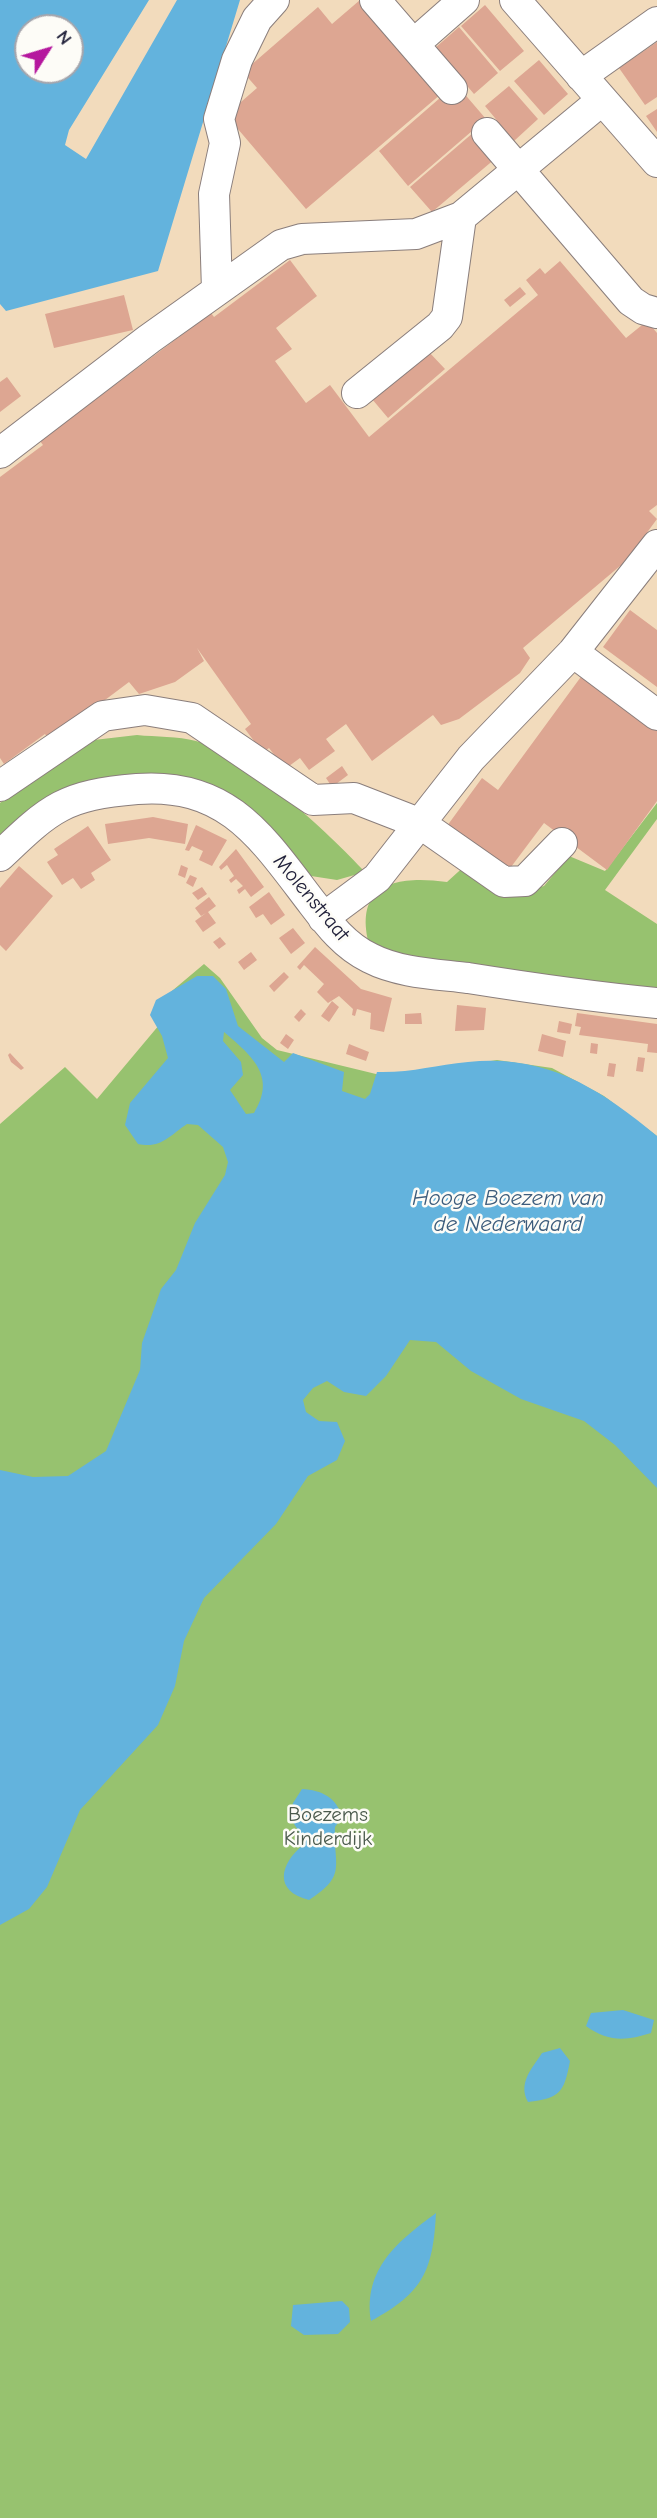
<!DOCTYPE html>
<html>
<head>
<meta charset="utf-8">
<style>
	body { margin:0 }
	#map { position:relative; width:657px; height:2518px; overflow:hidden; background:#f2dbbc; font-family:"Comic Neue",sans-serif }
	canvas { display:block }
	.north { position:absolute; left:14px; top:14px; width:70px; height:70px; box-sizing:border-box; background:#fdfcf7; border:2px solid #a5a5ac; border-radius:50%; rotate:53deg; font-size:19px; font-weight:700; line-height:28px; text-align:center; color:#22223b }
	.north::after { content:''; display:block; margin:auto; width:24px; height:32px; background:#b5179e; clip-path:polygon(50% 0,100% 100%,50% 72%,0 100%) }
</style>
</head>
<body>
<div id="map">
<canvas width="657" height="2518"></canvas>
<div class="north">N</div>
</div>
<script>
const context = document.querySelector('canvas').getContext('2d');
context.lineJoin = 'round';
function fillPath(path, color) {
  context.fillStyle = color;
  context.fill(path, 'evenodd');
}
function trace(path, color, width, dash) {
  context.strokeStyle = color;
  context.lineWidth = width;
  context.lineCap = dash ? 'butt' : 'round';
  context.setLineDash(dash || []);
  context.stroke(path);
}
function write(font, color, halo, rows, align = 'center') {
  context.font = font + ' "Comic Neue",sans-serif';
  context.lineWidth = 5;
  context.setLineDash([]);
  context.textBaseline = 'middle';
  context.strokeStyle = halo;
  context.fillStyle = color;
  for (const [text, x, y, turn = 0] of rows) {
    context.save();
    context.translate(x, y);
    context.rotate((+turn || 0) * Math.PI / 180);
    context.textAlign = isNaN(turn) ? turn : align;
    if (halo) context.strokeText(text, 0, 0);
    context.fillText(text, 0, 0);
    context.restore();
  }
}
const green = new Path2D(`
	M137,735C156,737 178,736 196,741C245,755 330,834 365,872L337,880L298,874L272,840L127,781L0,844V803L41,770L94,740Z
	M657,803V819L605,890L657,924V991L498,973L370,948C352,884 395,875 447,882L469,862L526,891L544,886L569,856L605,871Z
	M204,964L220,978L262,1038L277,1050L376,1074L410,1073L497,1060L552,1068L604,1096L657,1136V2518H0V1124L65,1067L97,1099L170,1012L160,1001Z`);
const water = new Path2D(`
	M0,0H149L69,130L65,145L86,159L177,0H240L158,271L6,311L0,304ZM28,28H70V70H28Z
	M197,976H213L226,989L238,1026L284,1062L293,1053L344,1072L342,1091L365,1099L370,1094L377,1072C411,1073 435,1065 468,1062C546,1054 599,1088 657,1136V1488L615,1445L584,1421L521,1399L471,1371L436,1342L410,1340L386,1376L366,1396L344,1392L327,1381L313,1388L303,1400L306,1412L319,1421L337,1422L345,1441L337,1460L308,1476L276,1524L204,1598L184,1641L175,1686L158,1725L80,1810L47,1887L29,1909L0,1925V1470L33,1477L68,1476L106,1451L140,1370L142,1343L161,1289L176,1270L195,1223L225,1175L228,1162L223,1147L198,1125L187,1124C169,1136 161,1149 138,1144L125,1125L130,1103L168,1058L162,1036L150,1015L156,1000ZM224,1032C252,1056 277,1076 254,1113L246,1114L230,1090L243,1075L241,1062L223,1041Z
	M302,1789C322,1790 337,1798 342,1817L335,1827C333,1866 348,1875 309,1900C273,1891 280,1864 303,1845V1838L289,1816L293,1803Z
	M623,2010L654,2020L651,2033C626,2041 608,2042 586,2026L591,2013Z
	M560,2048L570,2061C564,2093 560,2098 528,2102C518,2083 531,2070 542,2053Z
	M436,2213C433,2271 423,2293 371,2321C363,2269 398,2241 436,2213Z
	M342,2301L349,2308L350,2322L338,2334L304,2335L291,2326L293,2305Z`);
const building = new Path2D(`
	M360,0L441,94L306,209L226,115L257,88L243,72L318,7L332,24Z
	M485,5L524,51L500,71L461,26Z
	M459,27L498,73L474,94L435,48Z
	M657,42V97L645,105L619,68Z
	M539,60L568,94L544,115L514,81Z
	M456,84L486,119L408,186L379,151Z
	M509,86L538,119L514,141L485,106Z
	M657,109V132L646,116Z
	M474,132L496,158L432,212L410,187Z
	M290,260L317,296L276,328L292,349L275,361L306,403L330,385L369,437L538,295L526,280L540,268L545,274L560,261L626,338L647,321L657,333V505L649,511L657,519L629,557L627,572L620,566L523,648L530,658L520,673L459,719L441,725L433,715L372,761L346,724L326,739L335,751L309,770L300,758L285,769L269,748L263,753L245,729L251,724L197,648L204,661L175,682L139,694L129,682L61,733L48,738L45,734L4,764L0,758V477L43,445L40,441L211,313L214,317Z
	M520,287L526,294L510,307L504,300Z
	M124,295L133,330L54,348L45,314Z
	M428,351L445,369L388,418L372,399Z
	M7,377L21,396L0,412V382Z
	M630,610L657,630V687L603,647Z
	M583,674L657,729V801L607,870L544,823L508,871L447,826L482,778L498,790Z
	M342,766L348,775L332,787L326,778Z
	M153,817L188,824L185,844L149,838L108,844L105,824Z
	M196,825L227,840L212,866L199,860L203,851L192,846L189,851L185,850Z
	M88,826L111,860L91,873L95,880L81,889L73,878L62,885L47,862L58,855L54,849Z
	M236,849L264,887L251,897L245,889L239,894L237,890L243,886L236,879L231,883L229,880L234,876L227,865L221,870L219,867Z
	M181,865L188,868L185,878L178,875Z
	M19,866L53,896L6,951L0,945V888Z
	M190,875L197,878L193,887L186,883Z
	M202,887L207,894L198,900L192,893Z
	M269,892L285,915L271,925L263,914L256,918L249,907Z
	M209,897L216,906L208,912L216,923L203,932L195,921L206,913L201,916L195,908Z
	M293,928L305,943L291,954L279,938Z
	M220,937L226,944L219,949L213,942Z
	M315,947L361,989L392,998L384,1032L370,1029L371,1013L357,1009L355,1016L352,1015L353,1009L339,996L328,1003L317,992L324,984L304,965L300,970L297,967Z
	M251,952L257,960L244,970L238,962Z
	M284,972L289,977L274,992L269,986Z
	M332,1001L339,1007L329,1022L321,1016Z
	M457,1005L486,1008L484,1030L455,1031Z
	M301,1009L306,1014L299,1022L294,1017Z
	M421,1013L422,1024H405V1014Z
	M577,1013L657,1024V1053L647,1052L648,1044L579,1035L581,1027L575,1026Z
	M559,1021L572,1024L570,1034L557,1032Z
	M286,1034L294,1040L288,1049L280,1043Z
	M542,1034L566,1041L563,1057L538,1051Z
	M591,1043L598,1044L597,1054L590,1053Z
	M349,1044L369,1052L366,1061L346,1054Z
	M10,1053L24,1068L21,1070L11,1062L8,1055Z
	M638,1057L645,1058L643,1072L636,1071Z
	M609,1063L616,1064L614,1077L607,1076Z`);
const minor = new Path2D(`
	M375,0L452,89
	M515,0L657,162
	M414,44L464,0
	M581,76L657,22
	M487,133L631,301L643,309L657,313
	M217,290L214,194L225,143L219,119L237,60L257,19L274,0
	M357,393L440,326L447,317L461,217L601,101
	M0,453L149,339L281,245L302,239L416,234L461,217
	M573,652L657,715
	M0,786L103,716L145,710L192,718L313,800L354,798L421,824L504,882L525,881L562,843
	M0,856C51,807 65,795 137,789C229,782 263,839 313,904C329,925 345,946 370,958C399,973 436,974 468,978C531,988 594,997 657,1003
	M323,918L377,878L471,758L573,652L657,545`);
const streetNames = [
	["Molenstraat",311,898,50]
];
const parkNames = [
	["Boezems",328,1815],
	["Kinderdijk",328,1839]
];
const waterNames = [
	["Hooge Boezem van",508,1198],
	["de Nederwaard",508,1224]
];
fillPath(green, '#97c26f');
fillPath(water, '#63b3dd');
fillPath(building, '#dda692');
trace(minor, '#8a7e7c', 32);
trace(minor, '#fff', 30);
write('21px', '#22223b', '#fdfcf7', streetNames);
write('21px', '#4b5a4d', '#fdfcf7', parkNames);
write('italic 23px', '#3c5c7c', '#fdfcf7', waterNames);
</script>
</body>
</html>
